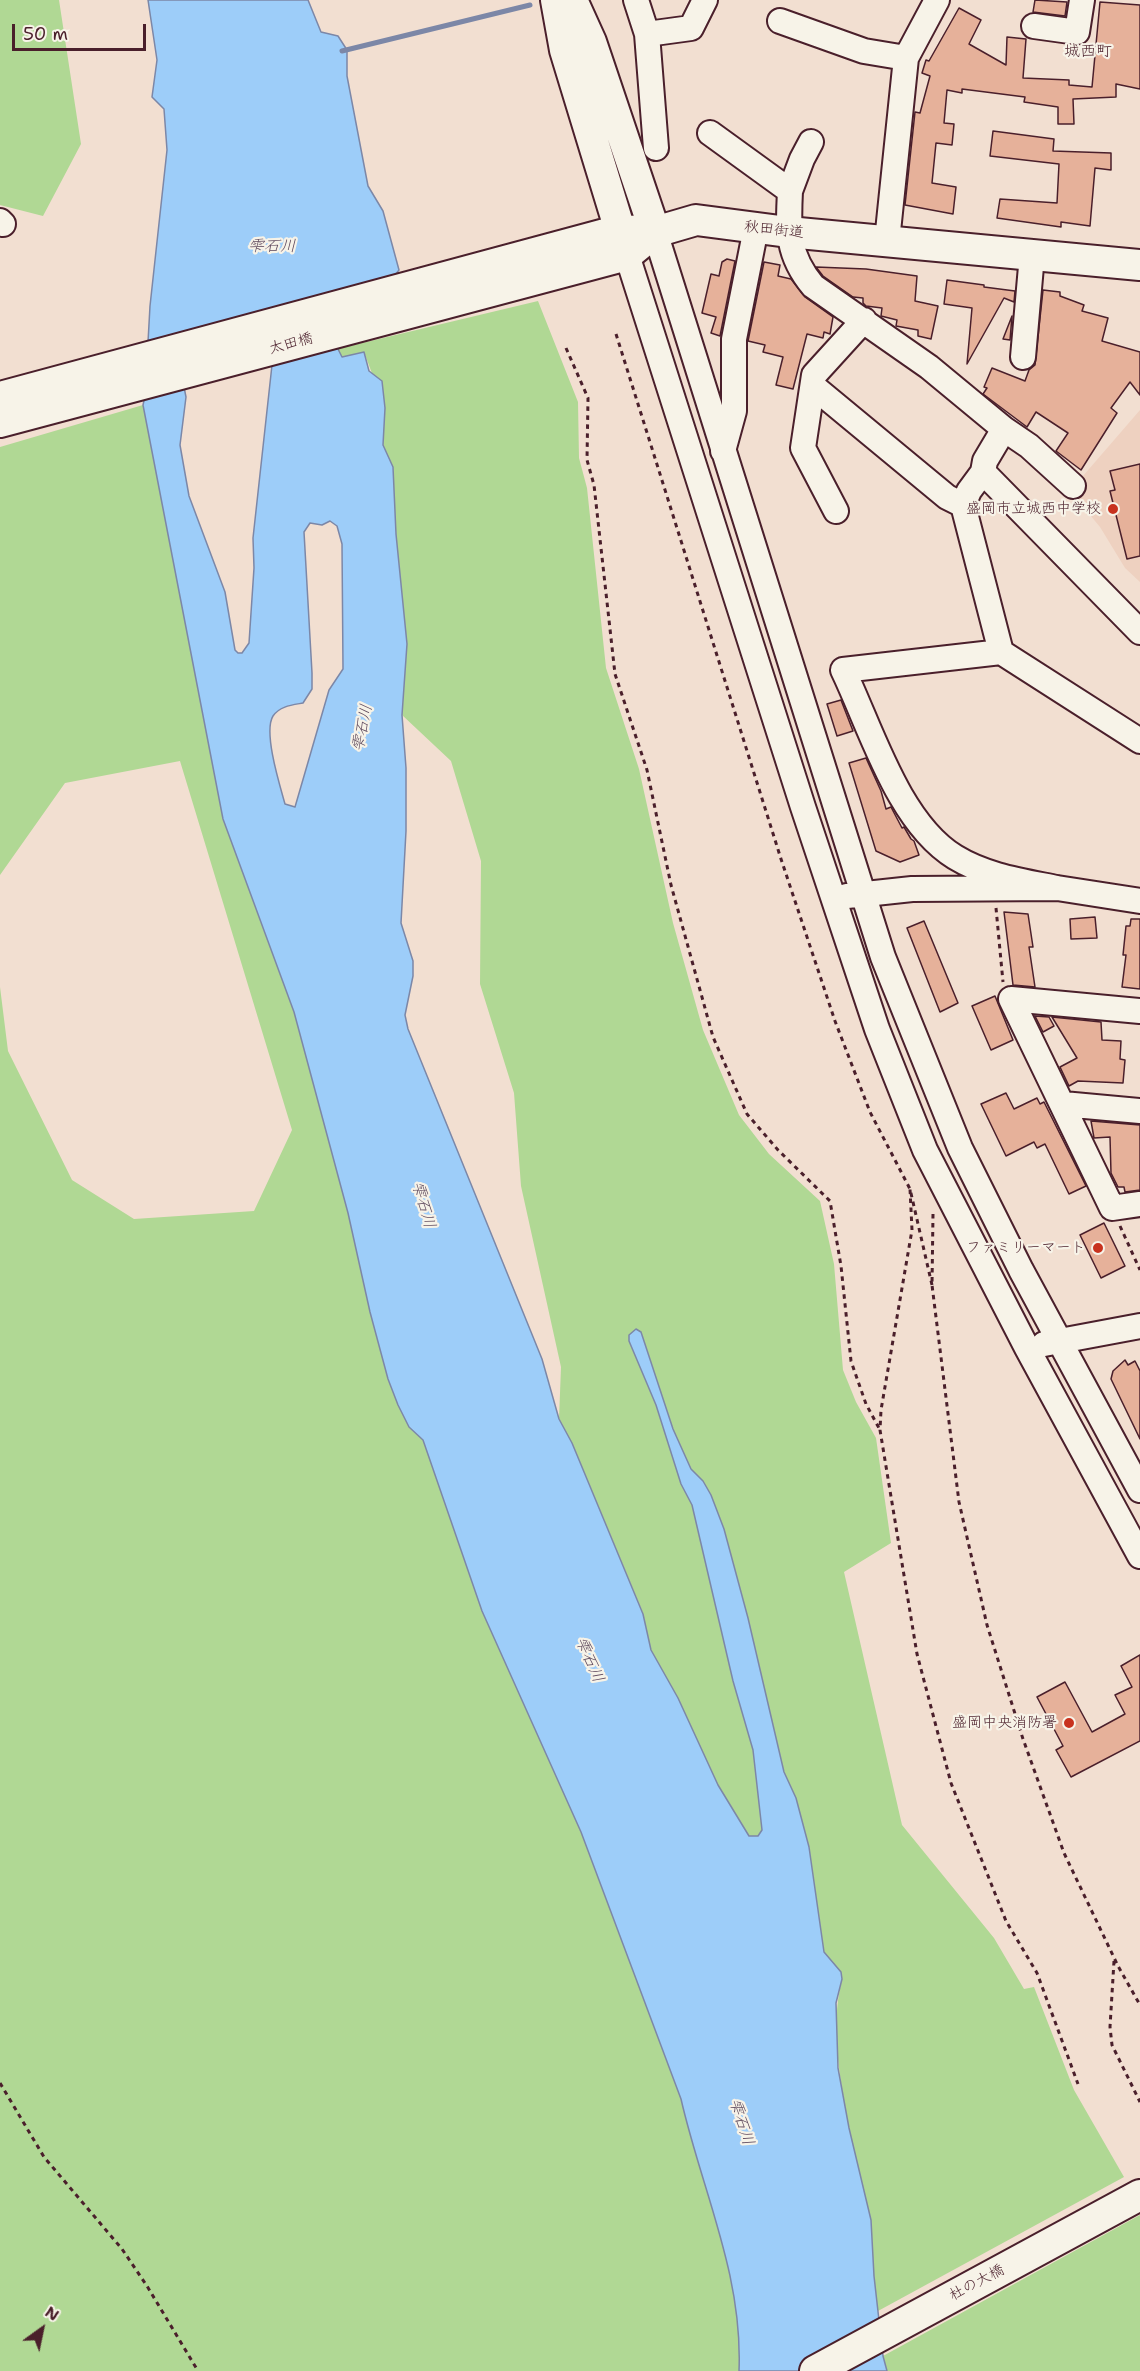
<!DOCTYPE html>
<html>
<head>
<meta charset="utf-8">
<style>
	body { margin:0 }
	#map { position:relative; width:1140px; height:2371px; overflow:hidden; background:#f2dfd1; font-family:"Shantell Sans",sans-serif }
	canvas { display:block }
	.north { position:absolute; left:12px; top:2299px; width:60px; height:60px; -webkit-text-stroke:4px #f7f3e8; paint-order:stroke; rotate:33deg; font-size:16px; font-weight:700; line-height:24px; text-align:center; color:#4a1f2b }
	.north::after { content:''; display:block; margin:auto; width:21px; height:27px; background:#4a1f2b; clip-path:polygon(50% 0,100% 100%,50% 72%,0 100%) }
	.scale { position:absolute; left:12px; top:24px; width:134px; height:27px; box-sizing:border-box; border:3px solid #4a1f2b; border-top:0; padding-left:8px; font-size:18px; line-height:21px; white-space:nowrap; color:#4a1f2b; -webkit-text-stroke:4px #f7f3e8; paint-order:stroke }
</style>
</head>
<body>
<div id="map">
<canvas width="1140" height="2371"></canvas>
<div class="north">N</div>
<div class="scale">50 m</div>
</div>
<script>
const context = document.querySelector('canvas').getContext('2d');
context.lineJoin = 'round';
function fillPath(path, color) {
  context.fillStyle = color;
  context.fill(path, 'evenodd');
}
function trace(path, color, width, dash) {
  context.strokeStyle = color;
  context.lineWidth = width;
  context.lineCap = dash ? 'butt' : 'round';
  context.setLineDash(dash || []);
  context.stroke(path);
}
function write(font, color, halo, rows, align = 'center') {
  context.font = font + ' "Shantell Sans","Klee One",sans-serif';
  context.lineWidth = 4.5;
  context.setLineDash([]);
  context.textBaseline = 'middle';
  context.strokeStyle = halo;
  context.fillStyle = color;
  for (const [text, x, y, turn = 0] of rows) {
    context.save();
    context.translate(x, y);
    context.rotate((+turn || 0) * Math.PI / 180);
    context.textAlign = isNaN(turn) ? turn : align;
    if (halo) context.strokeText(text, 0, 0);
    context.fillText(text, 0, 0);
    context.restore();
  }
}
const built = new Path2D(`
	M1140,410V582L1125,568L1100,527L1070,491Z`);
const green = new Path2D(`
	M0,0H59L81,144L43,216L0,205Z
	M538,301L578,402L579,458L587,488L606,668L639,769L673,923L703,1030L739,1115L769,1154L820,1201L834,1264L843,1370L856,1402L876,1438L891,1543L844,1572L902,1825L994,1938L1024,1989L1034,1987L1074,2090L1124,2177L878,2311C871,2251 860,2193 850,2134C841,2081 829,2032 842,1979L824,1952L809,1847L796,1798L784,1772L748,1618L724,1529L711,1495L703,1481L691,1469L673,1429L641,1332L629,1341L656,1405L681,1484L692,1505L733,1681L753,1750L762,1830L758,1836H749L718,1785L678,1698L651,1650L643,1613L572,1443L559,1419L561,1367L521,1186L514,1093L480,984L481,861L451,761L402,715L407,644L396,534L393,467L382,445L385,408L364,352L342,357L337,349Z
	M143,405L223,819L294,1012L348,1213L370,1312L388,1379L398,1405L409,1427L423,1440L482,1611L581,1832L681,2099L724,2244L737,2310L740,2345L739,2371H0V987L8,1051L72,1180L134,1219L254,1211L292,1130L180,761L65,783L0,875V447Z
	M1140,2215V2371H887L883,2356Z`);
const water = new Path2D(`
	M148,0H308L321,32L338,36L347,50V76L368,186L383,211L399,270L338,349L342,357L364,352L369,371L382,381L385,408L383,445L393,467L396,534L407,644L402,715L406,768V831L401,923L413,961V976L405,1015L408,1029L542,1359L559,1419L572,1443L643,1614L651,1650L678,1698L718,1785L749,1836H758L762,1830L753,1750L733,1681L692,1505L681,1484L656,1405L629,1341V1335L636,1329L641,1332L673,1429L691,1469L703,1481L711,1495L724,1529L748,1618L784,1772L796,1798L809,1847L824,1952L841,1972L842,1979L836,2003L838,2068L849,2128L871,2220L874,2276L883,2356L887,2371H739C743,2274 702,2191 681,2099L581,1832L482,1611L423,1440L409,1427L398,1405L388,1379L370,1312L348,1213L294,1012L223,819L143,405L145,396L150,306L167,150L164,109L152,97L157,60ZM272,365L253,538L254,568L249,643L242,653H238L235,650L225,592L189,496L180,445L186,397L184,387ZM330,521L337,526L342,544L343,669L329,690L295,807L285,804C280,786 263,732 273,716C280,706 292,705 303,703L312,689V673L304,532L310,523L322,525Z`);
const stream = new Path2D(`
	M342,51L530,5`);
const building = new Path2D(`
	M1035,0L1067,2L1065,16L1033,12Z
	M1100,2L1140,5V89L1116,84V97L1073,99L1074,124H1058V107L1024,102L1025,97L962,89V93L947,90L944,123L954,124L952,145L936,143L932,183L956,187L953,214L905,205L915,112L920,113L930,76L922,73L926,60L929,61L959,8L981,20L969,44L1006,65L1007,37L1026,39L1023,78L1069,80V85L1092,87Z
	M993,131L1054,139L1053,151L1111,153V170L1095,168L1090,226L1061,222V227L997,218L1000,199L1057,203L1059,164L990,156Z
	M727,259L735,261L720,336L711,333L716,317L702,313L711,274L719,276L722,262Z
	M764,262L780,265L778,276L791,279L805,297L833,317L830,334L824,332L823,338L807,334L793,389L776,385L783,357L763,352L765,345L748,341Z
	M816,267L866,269L917,276L915,301L938,306L931,339L918,336V330L896,326L897,320L881,316L882,308L866,306L863,303V298L853,297L823,276Z
	M947,280L984,285V287L1015,291L1014,302L1004,298L967,364L972,308L944,304Z
	M1043,290L1060,292V296L1084,305L1082,311L1108,318L1102,341L1140,352V395L1130,382L1111,408L1117,413L1081,470L1056,451L1068,433L1036,412L1027,427L983,394L987,388L984,387L992,368L1025,381L1029,370L1035,365Z
	M1012,316L1010,340L1003,339Z
	M1140,464V556L1127,559L1110,491L1115,490L1110,471Z
	M841,700L853,731L837,736L827,704Z
	M866,758L881,791L886,809L891,807L902,828L904,827L911,839L914,841L919,855L900,862L876,851L849,763Z
	M1004,912L1028,914L1033,947H1029L1035,987L1013,985Z
	M1095,917L1097,938L1071,939L1070,919Z
	M1131,919H1140V989L1122,987L1126,955H1123L1126,926H1130Z
	M924,921L958,1003L940,1012L907,928Z
	M995,996L1013,1040L991,1050L972,1006Z
	M1035,1016L1049,1017L1054,1026L1043,1032Z
	M1052,1017L1101,1022L1102,1040L1121,1041L1120,1059L1125,1060L1123,1083L1078,1081L1069,1086L1060,1067L1077,1058Z
	M1006,1093L1014,1109L1037,1098L1040,1104L1044,1102L1086,1186L1069,1194L1045,1144L1037,1148L1034,1142L1006,1156L981,1104Z
	M1091,1121L1140,1125V1190L1125,1192L1124,1187H1118L1111,1173L1110,1137L1094,1138Z
	M1104,1223L1125,1266L1101,1278L1080,1235Z
	M1125,1360L1128,1365L1135,1361L1140,1371V1439L1111,1379L1113,1371Z
	M1140,1655V1741L1071,1777L1056,1750L1063,1746L1037,1697L1065,1682L1092,1732L1125,1714L1115,1695L1132,1687L1121,1666Z`);
const path = new Path2D(`
	M616,334L781,859L835,1021L870,1112L910,1189
	M566,348L588,398L587,460L594,485L615,674L647,770L671,885L713,1037L747,1114L778,1150L830,1201L841,1266L851,1361L866,1404L880,1430
	M996,908L1003,982
	M933,1214L932,1285L959,1502L987,1625L1023,1739L1064,1853L1118,1966L1140,2005
	M1120,1226L1140,1270
	M932,1285L910,1189L912,1230L881,1410L880,1430L917,1654L951,1783L1006,1921L1037,1973L1078,2084
	M1114,1961L1110,2027L1112,2045L1140,2102
	M0,2083L44,2157L122,2249L147,2286L198,2371`);
const minor = new Path2D(`
	M636,0L647,34L656,148
	M780,21L864,51L906,58
	M1034,26L1077,32L1082,0
	M647,34L691,28L705,0
	M710,133L790,191C788,230 787,255 813,286L929,367L1004,429L985,461L983,472L969,491L963,505L1001,652L1140,741
	M790,191L802,159L811,142
	M0,221L3,224
	M655,232L883,957L960,1148L1021,1270L1140,1490
	M887,241L906,58L937,0
	M627,255L803,807L877,1029L925,1150L1027,1348L1140,1556
	M1023,357L1032,255
	M814,387L947,497L963,505
	M1004,429L1029,446L1073,486
	M723,451L734,411V339L756,228
	M983,472L1140,632
	M836,511L803,448L814,375L864,320
	M1001,652L843,670C871,728 898,822 955,857C986,876 1022,881 1057,888
	M847,896L912,889L1057,888L1140,901
	M1011,999L1112,1208L1140,1204
	M1011,999L1140,1011
	M1063,1104L1140,1111
	M1044,1344L1140,1326`);
const major = new Path2D(`
	M556,0L565,50L626,250
	M572,0L591,42L655,232
	M0,397L620,230L655,232L696,220L788,232L1140,265
	M0,422L627,255L655,232
	M815,2371L1140,2195`);
const markers = [
	[1113,509,6,"#c8321e"],
	[1098,1248,6,"#c8321e"],
	[1069,1723,6,"#c8321e"]
];
const streetNames = [
	["秋田街道",774,230,6],
	["太田橋",291,344,-15],
	["杜の大橋",977,2283,-28]
];
const poiNames = [
	["盛岡市立城西中学校",1101,509],
	["ファミリーマート",1086,1248],
	["盛岡中央消防署",1057,1723]
];
const neighbourhoodNames = [
	["城西町",1088,52]
];
const waterNames = [
	["雫石川",272,247],
	["雫石川",363,728,-79],
	["雫石川",423,1205,74],
	["雫石川",589,1660,66],
	["雫石川",741,2122,72]
];
fillPath(built, '#eed1c0');
fillPath(green, '#b0d894');
fillPath(water, '#9dcdf9');
trace(water, '#7c87a7', 1.5);
trace(stream, '#7c87a7', 5);
fillPath(building, '#e6b19a');
trace(building, '#4a1f2b', 1.5);
trace(minor, '#4a1f2b', 28);
trace(major, '#4a1f2b', 34);
trace(path, '#4a1f2b', 3, [4.5, 4.5]);
trace(minor, '#f7f3e8', 24);
trace(major, '#f7f3e8', 30);
for (const [x, y, r, color] of markers) {
  const dot = new Path2D();
  dot.arc(x, y, r, 0, 2 * Math.PI);
  context.fillStyle = color;
  context.fill(dot);
  trace(dot, '#f7f3e8', 2);
}
write('15px', '#4a1f2b', '#f7f3e8', streetNames);
write('15px', '#4a1f2b', '#f7f3e8', poiNames, 'right');
write('16px', '#4a1f2b', '#f7f3e8', neighbourhoodNames);
write('italic 16px', '#5f4a5e', '#f7f3e8', waterNames);
</script>
</body>
</html>
